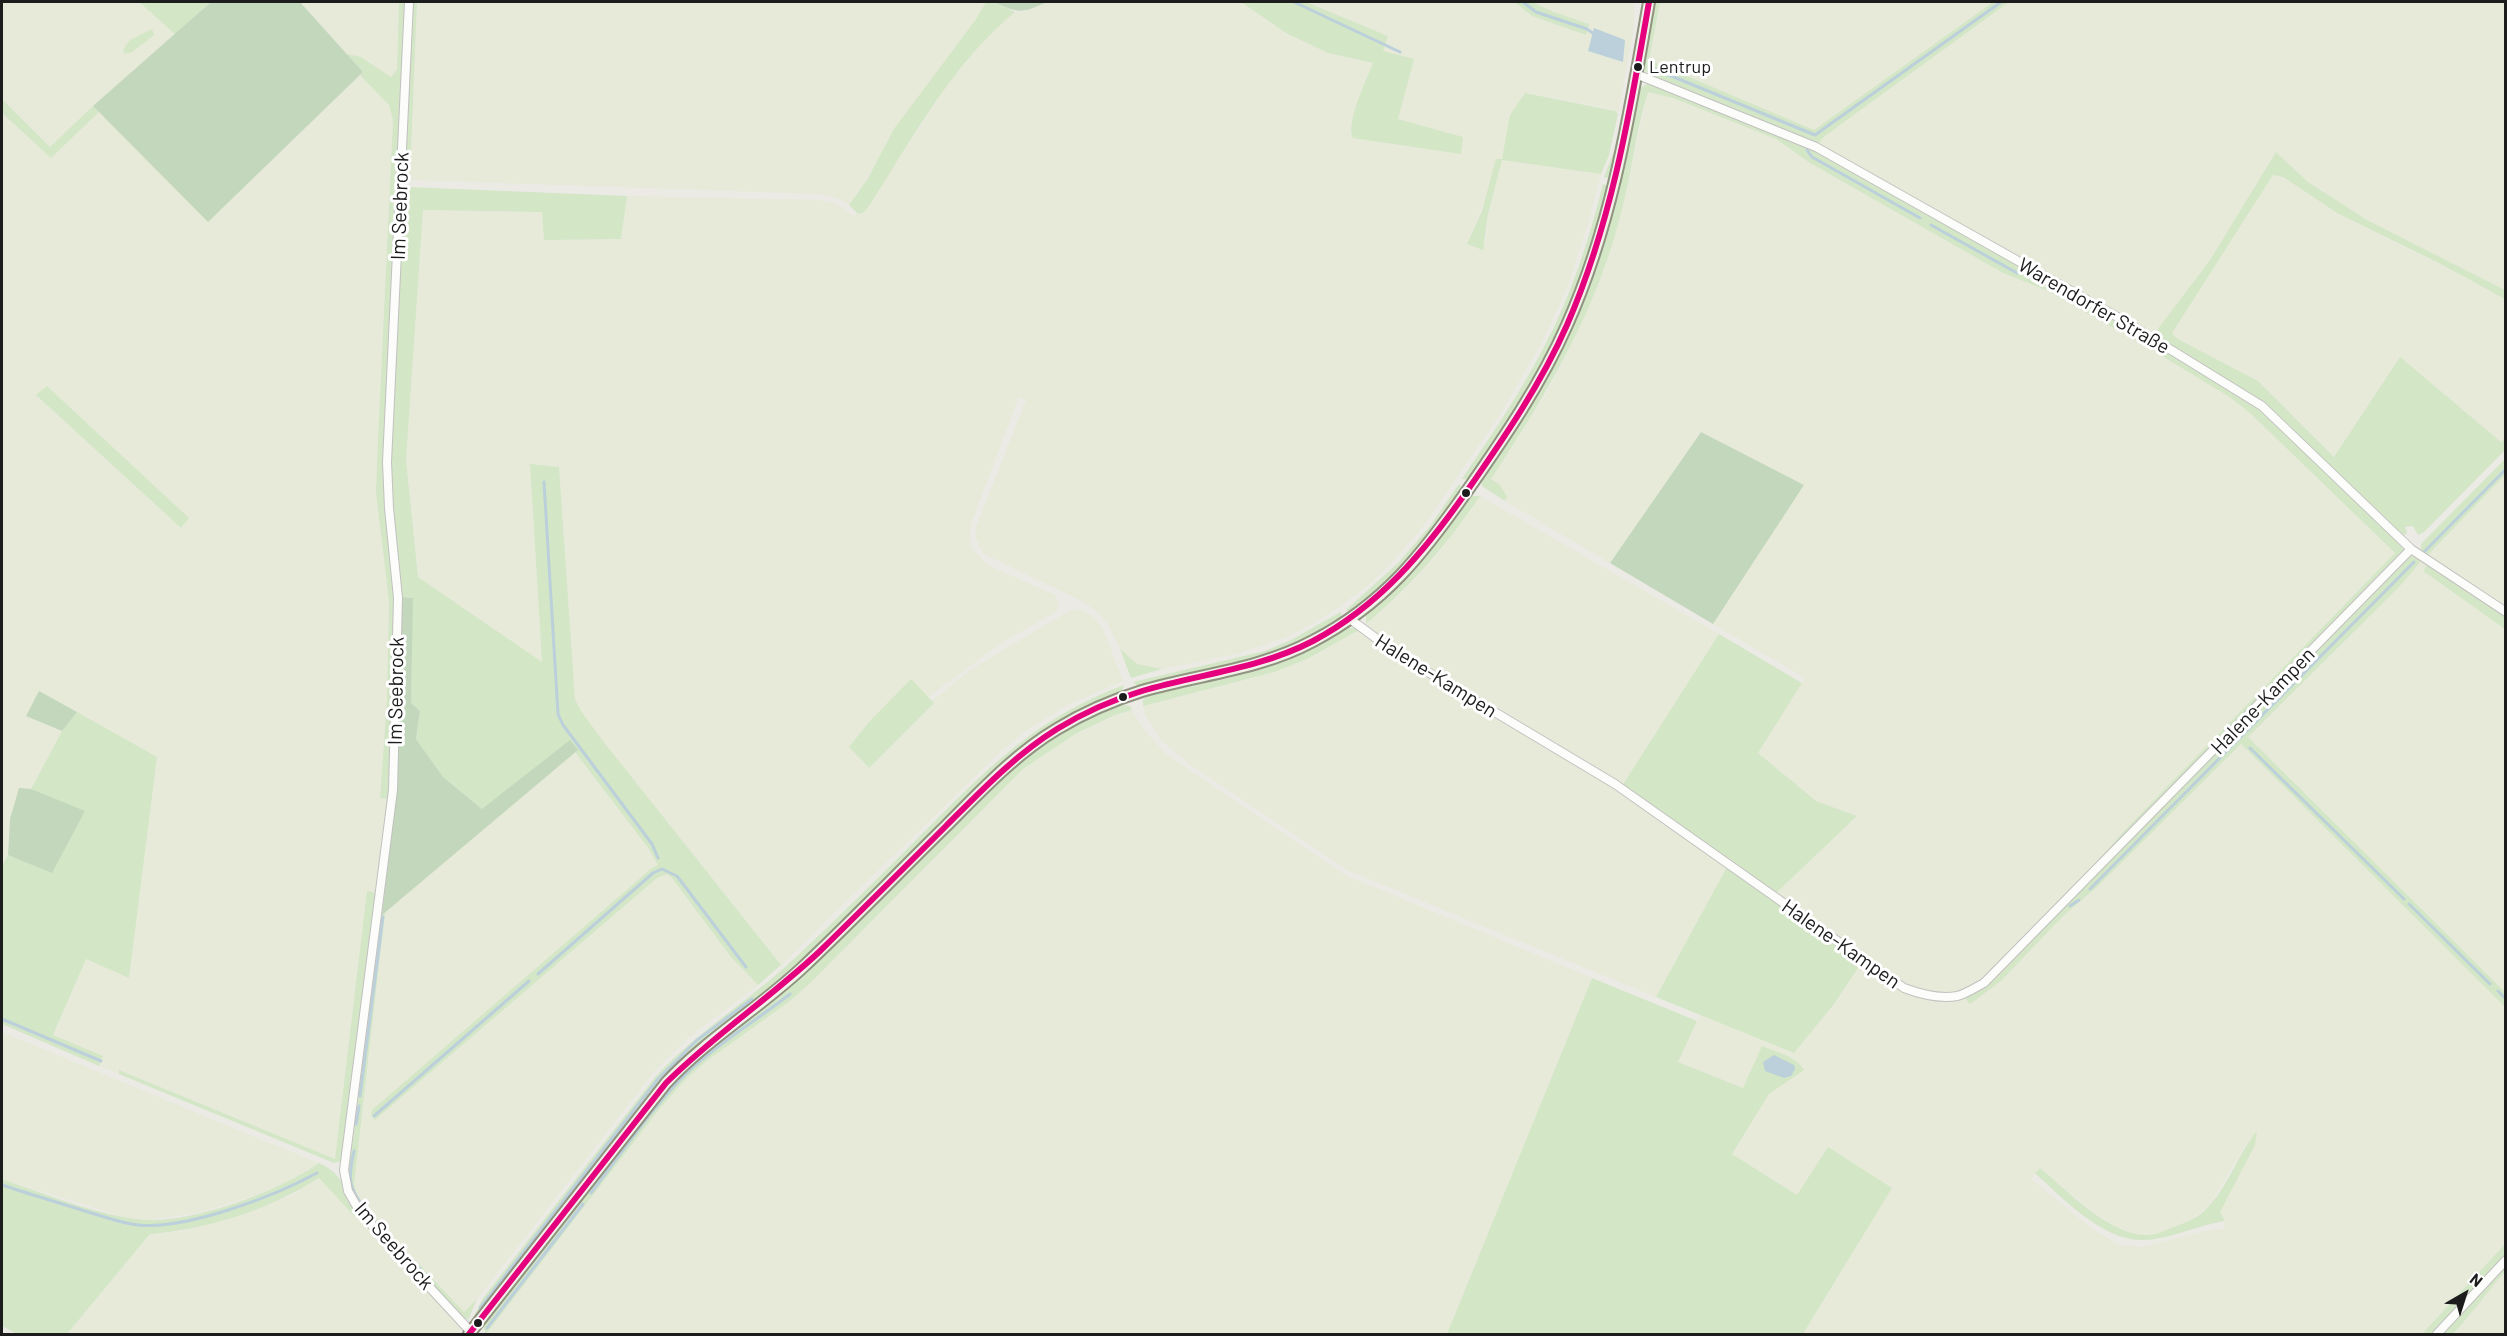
<!DOCTYPE html>
<html>
<head>
<meta charset="utf-8">
<style>
	body { margin:0 }
	#map { position:relative; width:2507px; height:1336px; overflow:hidden; background:#ebeae5; font-family:Barlow,sans-serif }
	canvas { display:block }
	.frame { position:absolute; inset:0; border:3px solid #1c1c1c; pointer-events:none }
	.north { position:absolute; left:2435px; top:1264px; width:60px; height:60px; -webkit-text-stroke:4px #fff; paint-order:stroke; rotate:39deg; font-size:16px; font-weight:700; line-height:24px; text-align:center; color:#1c1c1c }
	.north::after { content:''; display:block; margin:auto; width:21px; height:27px; background:#1c1c1c; clip-path:polygon(50% 0,100% 100%,50% 72%,0 100%) }
</style>
</head>
<body>
<div id="map">
<canvas width="2507" height="1336"></canvas>
<div class="frame"></div>
<div class="north">N</div>
</div>
<script>
const context = document.querySelector('canvas').getContext('2d');
context.lineJoin = 'round';
function fillPath(path, color) {
  context.fillStyle = color;
  context.fill(path, 'evenodd');
}
function trace(path, color, width, dash) {
  context.strokeStyle = color;
  context.lineWidth = width;
  context.lineCap = dash ? 'butt' : 'round';
  context.setLineDash(dash || []);
  context.stroke(path);
}
function write(font, color, halo, rows, align = 'center') {
  context.font = font + ' Barlow,sans-serif';
  context.lineWidth = 6;
  context.setLineDash([]);
  context.textBaseline = 'middle';
  context.strokeStyle = halo;
  context.fillStyle = color;
  for (const [text, x, y, turn = 0] of rows) {
    context.save();
    context.translate(x, y);
    context.rotate((+turn || 0) * Math.PI / 180);
    context.textAlign = isNaN(turn) ? turn : align;
    if (halo) context.strokeText(text, 0, 0);
    context.fillText(text, 0, 0);
    context.restore();
  }
}
const farmland = new Path2D(`
	M2,2H139L175,34L50,147L2,99Z
	M301,2H399L397,69L391,77L361,57L347,54Z
	M417,2H986L976,19L925,87L849,205L837,198L819,194L412,180L410,177Z
	M1047,2H1241L1286,33L1328,53L1373,63L1361,91L1351,130L1463,137L1398,119L1404,58L1383,51L1388,36L1306,2H1514L1532,16L1586,35L1589,24L1551,11L1533,2H1634V26L1618,114L1612,109L1525,93L1502,160L1601,174L1589,220L1568,286L1541,344L1501,413L1425,524L1395,559L1370,584L1339,607L1314,623L1287,637L1236,654L1162,669L1149,667L1137,664L1129,659L1120,649L1107,622L1095,610L1078,599L984,554L975,537L976,527L1026,400L1019,397L971,524L970,537L972,549L989,566L1055,595L1058,600L1057,611L1000,644L928,697L911,680L868,723L849,747L869,768L934,703L932,701L970,670L1069,611L1081,609L1095,618L1103,629L1123,681L1067,705L1027,730L1002,750L781,965L603,741L581,711L575,699L559,467L530,464L542,663L418,577L406,460L423,210L542,212L545,240L621,239L627,196L819,200L837,204L852,215L864,212L948,84L991,32L1015,12H1023ZM1501,160L1488,214L1486,242L1467,244Z
	M1660,2H1993L1814,130L1649,60Z
	M2009,2H2505V290L2367,220L2308,182L2276,152L2210,260L2154,334L1817,145L1825,136Z
	M360,75L389,105L393,120L376,493L389,601L387,699L380,797L388,799L376,893L367,892L335,1159L120,1070L119,1074L99,1066L103,1056L53,1035L86,959L129,977L157,757L26,716L62,731L31,789H19L10,819L8,855L2,866V113L51,158L99,112L208,221ZM47,386L189,518L181,528L37,396Z
	M1648,92L1673,98L1776,139L1810,163L1861,192L2003,273L2046,290L2147,347L2228,396L2250,413L2395,553L2123,832L2089,871L1982,979L1960,991L1954,993L1923,990L1906,985L1775,894L1857,816L1816,801L1758,753L1805,678L1713,624L1804,485L1701,432L1610,563L1505,501L1507,497L1491,479L1546,394L1570,347L1595,291L1619,223Z
	M2273,175L2283,177L2337,213L2437,262L2505,299V439L2502,443L2335,457L2258,381L2176,338L2172,332L2175,326Z
	M2505,475V609L2426,557Z
	M1480,496L1719,634L1622,786L1398,651L1366,624L1401,594L1436,556Z
	M2422,560L2427,565L2423,571L2505,628V992L2248,737L2399,587Z
	M1359,630L1393,655L1609,784L1727,867L1656,997L1347,870L1191,765L1161,740L1145,715L1143,706L1274,672L1307,659Z
	M1132,710L1143,728L1165,753L1345,875L1592,978L1447,1334H486L661,1107L687,1078L724,1047L790,1001L1023,769L1077,733L1115,715Z
	M2241,744L2505,1007V1244L2422,1334H1803L1892,1188L1797,1195L1732,1154L1769,1094L1803,1070L1743,1088L1678,1062L1700,1015L1794,1053L1834,1004L1862,962L1920,997L1954,1000L1965,998L1970,1003L2001,981L2064,915L2097,887ZM2256,1133L2220,1212L2225,1221L2223,1229L2210,1230L2141,1247L2120,1245L2095,1231L2031,1179L2040,1168L2087,1207L2114,1226L2133,1234L2148,1236L2162,1233L2186,1223L2209,1206L2245,1146Z
	M575,752L649,849L659,865L652,868L373,1110L376,1119L657,878L667,874L672,878L731,957L758,985L688,1038L653,1073L477,1299L464,1312L367,1209L357,1194L354,1184L385,912Z
	M2,1032L257,1138L319,1163L285,1184L254,1196L197,1213L148,1220L124,1217L2,1179Z
	M319,1178L355,1217L358,1214L462,1328L457,1334H67L150,1234L182,1231L271,1204L294,1194Z
	M2505,1271V1334H2453L2470,1316L2480,1298Z`);
const grass = new Path2D(`
	M139,2H211L175,34Z
	M399,2H406L384,461L385,506L395,600L394,685L388,799L380,798L387,699L389,601L376,493L377,462L393,120L389,105L360,75L363,72L347,54L361,57L391,77L397,69Z
	M411,2H417L410,177L412,180L404,175Z
	M986,2H994L1015,12C953,63 914,136 871,203L864,212L858,214L849,205L868,178L894,129L976,19Z
	M1241,2H1306L1388,36L1383,51L1414,59L1398,119L1463,137L1461,154L1353,138C1345,123 1367,79 1373,63L1328,53L1286,33Z
	M1514,2H1533L1551,11L1589,24L1586,35L1532,16Z
	M1654,2H1660L1649,60L1814,130L1993,2H2009L1825,136L1817,145L1647,73L1642,67Z
	M152,29L154,35L132,52L125,54L123,50L130,40Z
	M1648,83L1814,149L2148,339L2231,389L2260,410L2295,441L2404,549L2402,554L2089,871L2123,832L2395,553L2250,413L2228,396L2147,347L2046,290L2003,273L1810,163L1776,139L1673,98L1648,92C1635,134 1631,179 1619,221C1594,315 1544,399 1491,479L1500,485L1507,497L1505,501L1482,486L1481,479L1585,294L1608,228L1638,90Z
	M1525,93L1615,111L1618,114L1609,155L1601,174L1502,160L1488,214L1483,250L1467,244L1482,211L1496,159H1502L1510,115Z
	M2,99L50,147L93,106L99,112L51,158L2,113Z
	M1622,119L1623,121L1612,175L1607,178L1604,177L1614,151Z
	M2276,152L2308,182L2367,220L2505,290V299L2437,262L2337,213L2283,177L2273,175L2172,333L2176,338L2258,381L2334,457L2400,357L2501,442L2505,439V450L2424,532L2418,535L2413,526L2405,527L2407,532L2405,535L2401,534L2265,405L2154,334L2210,260Z
	M1603,184L1608,186C1587,295 1530,389 1470,480L1462,479C1491,436 1520,393 1544,347C1571,296 1589,240 1603,184Z
	M407,187L627,196L621,239L544,240L542,212L423,210L406,460L418,577L542,662L530,464L559,467L575,699L581,711L603,741L781,965L758,985L731,957L672,878L667,874L657,878L375,1120L371,1115L372,1110L652,868L658,865L649,849L575,752L577,749L482,809L443,777L416,739L420,711L411,703L412,598L402,597L392,508L390,459L404,190Z
	M47,386L189,518L181,528L36,395Z
	M2505,459V475L2426,557L2421,551V544Z
	M1459,484L1463,489L1403,568L1352,612L1346,610L1399,562L1430,526Z
	M1472,496H1480C1445,547 1413,584 1366,624V614L1412,573Z
	M2411,556L2422,560L2399,587L2248,737L2505,992V1007L2241,744L2097,887L2064,915L2001,981L1970,1004L1965,998L1986,984L2402,562Z
	M2427,565L2505,617V629L2423,571Z
	M1341,612L1342,620L1308,639L1269,656L1139,687L1133,682L1265,651L1289,641Z
	M1346,628H1356L1359,630L1307,659L1274,672L1143,706V700L1148,695C1190,686 1234,679 1275,664C1300,654 1323,641 1346,628Z
	M1719,634L1802,683L1758,753L1816,801L1857,816L1775,894L1622,786Z
	M1120,649L1137,664L1162,669L1131,678Z
	M911,679L934,703L869,768L849,747L868,723Z
	M1124,685L1121,694L1031,741L792,972L688,1055L475,1318L472,1320L483,1298L656,1076C698,1031 750,1000 795,958C840,916 884,872 928,828C992,764 1037,718 1124,685Z
	M1120,704L1130,706L1132,710L1115,715L1077,733L1023,769L810,983L790,1001L708,1060L687,1078L661,1107L486,1334L483,1327L484,1323L676,1079L695,1061L810,968L1010,770C1044,742 1080,721 1120,704Z
	M77,712L157,757L129,978L86,959L53,1035L103,1056L99,1066L2,1024V866L8,855L52,872L84,812L31,789L62,731Z
	M1727,867L1862,962L1834,1004L1794,1053L1656,997Z
	M367,891L376,893L342,1161L334,1163L119,1074V1070L335,1159Z
	M385,912L354,1184L357,1194L367,1209L464,1312L477,1299L468,1320L456,1312L365,1212L355,1199L348,1177L382,915Z
	M1592,978L1697,1021L1678,1062L1743,1088L1762,1046C1776,1052 1796,1056 1804,1070L1769,1094L1732,1154L1797,1195L1828,1147L1892,1188L1803,1334H1447Z
	M2257,1131L2255,1145L2220,1212L2225,1221C2197,1225 2168,1241 2139,1240C2102,1239 2061,1197 2035,1173L2040,1168C2067,1190 2111,1237 2148,1235C2158,1235 2165,1230 2174,1227C2187,1222 2200,1217 2209,1206C2229,1184 2238,1154 2257,1131Z
	M319,1163C346,1175 342,1191 358,1214L355,1217L319,1178C269,1210 208,1229 150,1234L67,1334H17L2,1326V1179C45,1194 102,1217 147,1220C195,1222 280,1191 319,1163Z
	M2505,1244V1256L2434,1334H2422Z
	M2505,1262V1271C2487,1292 2472,1314 2453,1334H2439Z`);
const forest = new Path2D(`
	M211,2H300L363,72L208,222L93,106Z
	M994,2H1047C1022,14 1018,13 994,2Z
	M1701,432L1804,485L1713,624L1610,563Z
	M402,597L413,598L411,703L420,711L416,739L443,777L482,809L570,740L578,750L382,915L396,791Z
	M39,691L77,712L62,731L26,716Z
	M19,788L31,789L85,811L52,873L8,855L10,819Z`);
const water = new Path2D(`
	M1594,28L1625,40L1623,62L1588,51Z
	M1774,1055L1794,1065L1795,1069L1791,1076L1784,1078L1765,1071L1763,1062Z`);
const stream = new Path2D(`
	M1294,2L1400,52
	M1523,2L1536,12L1587,29L1594,34
	M1652,68L1815,135L2001,2
	M1807,150L1812,157L1920,218
	M1931,225L2017,273
	M544,482L558,714L563,725L652,844L658,858
	M2424,552L2506,469
	M2250,748L2404,899
	M2090,889L2414,562
	M2409,904L2490,984
	M2070,906L2079,900
	M538,974L653,873L662,869L677,876L746,967
	M2498,991L2506,999
	M2,1019L101,1061
	M360,1096L383,917
	M374,1116L529,981
	M356,1124L359,1106
	M354,1151C352,1161 349,1172 351,1183C356,1209 407,1255 427,1276
	M2,1185C29,1194 57,1202 85,1211C102,1216 120,1223 138,1225C186,1230 275,1196 317,1173
	M591,1193C623,1152 652,1106 690,1070C720,1042 757,1020 790,994
	M480,1308L658,1079L696,1041L752,999
	M487,1328L583,1204`);
const street = new Path2D(`
	M409,2L387,462L389,508L398,598L393,790L344,1170L348,1191L360,1212L471,1332
	M1636,74L1816,147L2121,319L2262,406L2411,549L2506,612
	M1350,619L1396,653L1615,784L1904,988C1920,994 1940,999 1957,996C1966,994 1976,987 1984,983L2411,549
	M2437,1334L2506,1260`);
const secondary = new Path2D(`
	M469,1334L666,1083C707,1039 758,1009 802,968C851,922 898,873 946,826C981,791 1015,754 1057,729C1083,713 1113,700 1142,691C1200,674 1259,670 1313,641C1384,604 1422,555 1467,491C1504,438 1541,384 1567,325C1613,223 1630,111 1649,2`);
const bus1 = new Path2D(`
	M469,1334L666,1083C714,1035 770,998 819,952C862,910 904,868 946,826C981,791 1015,755 1057,729C1083,713 1112,700 1142,691C1199,674 1259,669 1313,641C1379,606 1425,551 1467,491C1504,438 1541,384 1567,325C1612,222 1630,112 1649,2`);
const markers = [
	[1638,67,5,"#1c1c1c"],
	[1466,493,5,"#1c1c1c"],
	[1123,697,5,"#1c1c1c"],
	[478,1323,5,"#1c1c1c"]
];
const busNames = [
	["Lentrup",1649,67]
];
const streetNames = [
	["Im Seebrock",400,206,-88],
	["Warendorfer Straße",2094,306,30],
	["Halene-Kampen",1436,676,32],
	["Im Seebrock",396,691,-89],
	["Halene-Kampen",2263,701,-46],
	["Halene-Kampen",1841,944,35],
	["Im Seebrock",394,1246,49]
];
fillPath(farmland, '#e7ead9');
fillPath(grass, '#d3e6c6');
fillPath(forest, '#c3d7bc');
fillPath(water, '#bbd0da');
trace(stream, '#bbd0da', 3);
trace(street, '#c2c1bf', 10);
trace(secondary, '#8f937f', 14);
trace(street, '#fcfcfb', 8);
trace(secondary, '#f0f2e9', 10);
trace(bus1, '#e5007d', 6);
for (const [x, y, r, color] of markers) {
  const dot = new Path2D();
  dot.arc(x, y, r, 0, 2 * Math.PI);
  context.fillStyle = color;
  context.fill(dot);
  trace(dot, '#fff', 2);
}
write('18px', '#1c1c1c', '#fff', busNames, 'left');
write('20px', '#1c1c1c', '#fff', streetNames);
</script>
</body>
</html>
